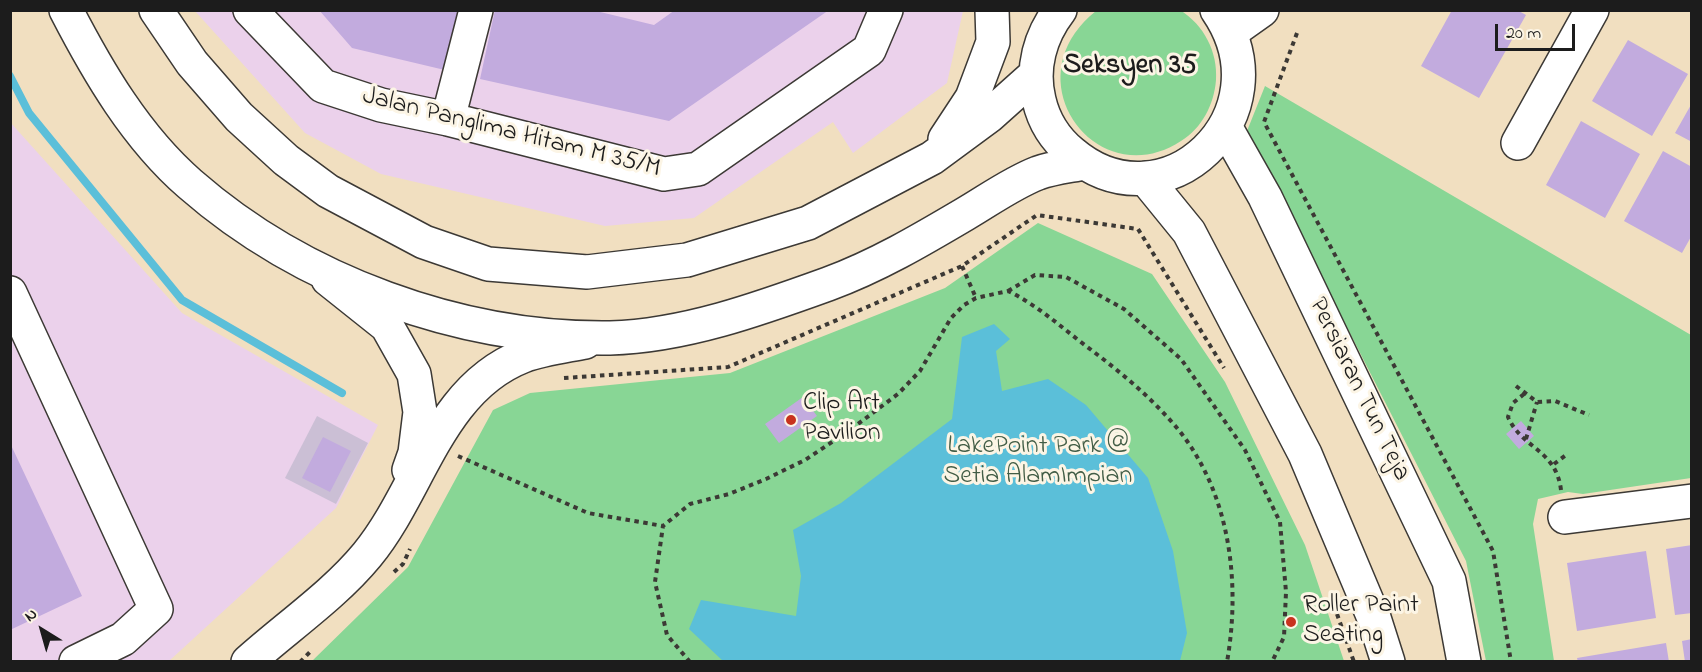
<!DOCTYPE html>
<style>
body{margin:0}
#map{position:relative;width:1702px;height:672px;overflow:hidden;background:#f1dfc0;font-family:"Indie Flower",sans-serif}
canvas{display:block}
.frame{position:absolute;inset:0;border:12px solid #1c1c1c;pointer-events:none}
.north{position:absolute;left:12px;top:600px;width:60px;height:60px;-webkit-text-stroke:4px #fcf5e5;paint-order:stroke;rotate:323deg;font-size:16px;font-weight:700;line-height:24px;text-align:center;color:#1c1c1c}
.north::after{content:'';display:block;margin:auto;width:21px;height:27px;background:#1c1c1c;clip-path:polygon(50% 0,100% 100%,50% 72%,0 100%)}
.scale{position:absolute;left:1495px;top:24px;width:80px;height:27px;box-sizing:border-box;border:3px solid #1c1c1c;border-top:0;padding-left:8px;font-size:18px;line-height:21px;white-space:nowrap;color:#1c1c1c;-webkit-text-stroke:4px #fcf5e5;paint-order:stroke}
</style>
<div id="map">
<canvas width="1702" height="672"></canvas>
<div class="frame"></div>
<div class="north">N</div>
<div class="scale">20 m</div>
</div>
<script>
const context = document.querySelector('canvas').getContext('2d');
context.lineJoin = 'round';
function fill(path, color) {
  context.fillStyle = color;
  context.fill(path, 'evenodd');
}
function strokePath(path, color, width, dash) {
  context.strokeStyle = color;
  context.lineWidth = width;
  context.lineCap = dash ? 'butt' : 'round';
  context.setLineDash(dash || []);
  context.stroke(path);
}
function drawText(font, color, halo, rows, align = 'center') {
  context.font = font + ' "Indie Flower",sans-serif';
  context.lineWidth = 6;
  context.setLineDash([]);
  context.textBaseline = 'middle';
  context.strokeStyle = halo;
  context.fillStyle = color;
  for (const [text, x, y, turn = 0] of rows) {
    context.save();
    context.translate(x, y);
    context.rotate((+turn || 0) * Math.PI / 180);
    context.textAlign = isNaN(turn) ? turn : align;
    if (halo) context.strokeText(text, 0, 0);
    context.fillText(text, 0, 0);
    context.restore();
  }
}
fill(new Path2D(`
 M195 11H963L947 83 853 153 833 122 694 218 605 226 381 174 305 133Z
 M10 122 182 313 378 425 336 508 169 661H11Z`), '#ebd1eb');
fill(new Path2D(`
 M317 416 368 443 336 504 285 478Z`), '#cbbfd5');
fill(new Path2D(`
 M1180 10C1204 25 1218 52 1216 80 1214 105 1202 128 1181 141 1097 196 1010 79 1096 11Z
 M1265 86 1691 335V478L1583 494 1568 492 1538 499 1533 524 1554 661H1486L1466 561 1247 131Z
 M1038 223 1152 274 1225 382 1305 545 1344 661 311 662 408 567 493 410 530 393 730 373 945 288Z`), '#88d695');
fill(new Path2D(`
 M994 324 1010 339 996 351 1002 391 1048 379 1086 405 1148 478 1173 551 1187 633 1180 661H723L689 629 701 600 796 616 801 576 793 530 841 503 952 419 962 337Z`), '#5bbfd9');
strokePath(new Path2D(`
 M10 76 29 113 182 300 342 393`), '#5bbfd9', 8);
fill(new Path2D(`
 M319 10H465L449 71 352 48Z
 M495 10H592L654 25 675 10H829L669 121 480 79Z
 M1452 10H1517L1526 15 1479 98 1421 66Z
 M1628 40 1688 74 1652 136 1592 101Z
 M1692 103V142L1675 133Z
 M1581 121 1640 154 1605 218 1546 185Z
 M1663 151 1692 167V235L1682 253 1624 221Z
 M803 397 817 416 779 443 765 424Z
 M1521 421 1534 436 1519 449 1506 434Z
 M323 437 351 451 330 492 302 478Z
 M10 443 82 596 10 630Z
 M1692 545V613L1675 615 1666 549Z
 M1646 551 1656 618 1577 631 1567 563Z
 M1692 639V662H1685L1682 641Z
 M1666 643 1669 662H1578L1577 658Z`), '#c2abde');
const minor = new Path2D(`
 M250 10 323 86 381 105 448 119 664 174 698 169 869 50 886 10
 M1231 32 1262 10
 M448 119 476 10
 M1518 143 1592 10
 M328 279 387 326 414 374 420 412 415 453 409 470
 M10 293 156 609 123 639 76 662
 M1565 517 1692 501
 M248 662C287 627 334 595 367 555 420 491 438 389 523 356 542 349 565 346 585 342`);
const major = new Path2D(`
 M66 10C98 72 136 137 190 184 302 282 461 340 610 338 684 336 759 309 828 284 877 266 921 240 965 214 989 200 1012 183 1038 173 1052 168 1069 166 1084 163
 M156 10 192 63 239 117 286 160 328 191 424 242 488 264 587 272 687 260 808 223 932 158 989 116 1036 74
 M1060 10C1040 36 1031 68 1039 100 1044 122 1055 139 1072 153 1164 231 1289 115 1217 10
 M1226 128 1265 197 1449 581 1464 662
 M945 139 972 98 993 42 992 10
 M1145 178 1189 232 1305 454 1374 618 1388 662`);
strokePath(minor, '#3c3935', 36);
strokePath(major, '#3c3935', 36);
strokePath(new Path2D(`
 M1297 33 1264 122 1493 551 1511 662
 M962 266 976 298
 M1008 291 1035 275 1066 277 1124 309 1181 359 1245 450 1280 522 1286 592 1284 637 1272 662
 M564 378 728 367 962 266 1037 215 1138 229 1224 368
 M1516 386 1537 402 1555 401 1589 415
 M1524 394 1513 403 1508 417C1522 449 1556 449 1561 490
 M1526 439 1537 402
 M458 456 588 513 663 526
 M1554 464 1566 455
 M394 572 403 564 410 549
 M1337 614 1354 662
 M300 662 310 652
 M690 662 667 635 655 582 663 526 690 504 729 494 766 479 805 460 850 430 898 394 920 371 951 318 964 305 976 298 1008 291C1037 305 1060 326 1086 346 1118 370 1151 397 1177 428 1230 492 1241 582 1227 662`), '#3c3935', 4, [4.5, 4.5]);
strokePath(minor, '#fff', 33);
strokePath(major, '#fff', 33);
for (const [x, y, r, color] of [
 [791,420,6,"#c8321e"],
 [1291,622,6,"#c8321e"]
]) {
  const dot = new Path2D();
  dot.arc(x, y, r, 0, 2 * Math.PI);
  context.fillStyle = color;
  context.fill(dot);
  strokePath(dot, '#fcf5e5', 2);
}
drawText('26px', '#1c1c1c', '#fcf5e5', [
 ["Jalan Panglima Hitam M 35/M",511,134,14],
 ["Persiaran Tun Teja",1358,390,64]
]);
drawText('26px', '#1c1c1c', '#fcf5e5', [
 ["Clip Art",803,405],
 ["Pavilion",803,435],
 ["Roller Paint",1303,607],
 ["Seating",1303,637]
], 'left');
drawText('26px', '#425d46', '#fcf5e5', [
 ["LakePoint Park @",1038,448],
 ["Setia AlamImpian",1038,478]
]);
drawText('bold 28px', '#1c1c1c', '#fcf5e5', [
 ["Seksyen 35",1130,67]
]);
</script>
